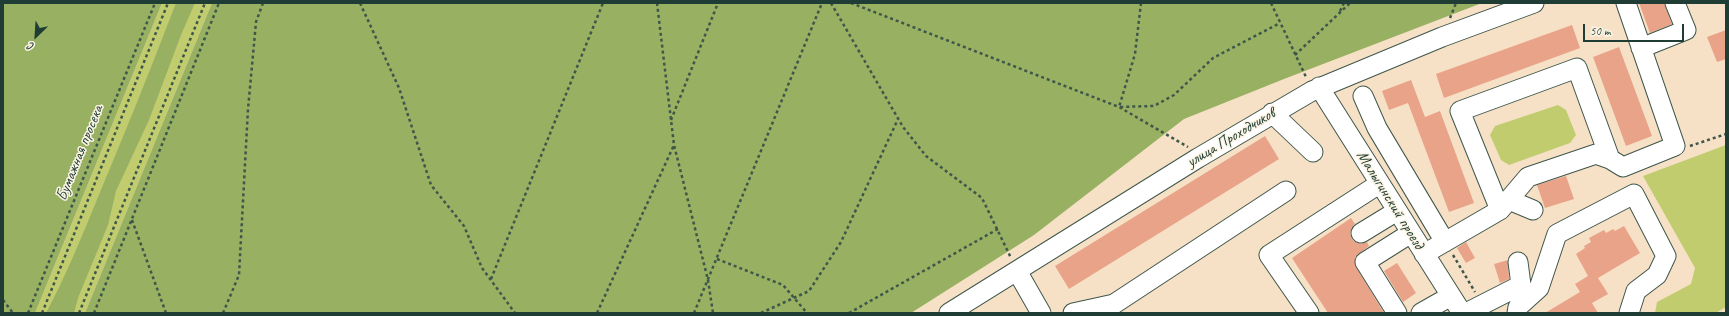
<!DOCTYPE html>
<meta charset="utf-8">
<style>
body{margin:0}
#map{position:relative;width:1729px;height:316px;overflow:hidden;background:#f6e1c6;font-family:Caveat,sans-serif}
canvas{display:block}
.frame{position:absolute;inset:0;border:4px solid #1f3d34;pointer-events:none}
.north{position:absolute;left:16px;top:16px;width:40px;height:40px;-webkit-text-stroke:3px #fcf5e5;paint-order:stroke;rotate:205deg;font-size:11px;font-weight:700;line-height:16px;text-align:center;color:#1f3d34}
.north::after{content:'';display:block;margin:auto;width:14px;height:18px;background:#1f3d34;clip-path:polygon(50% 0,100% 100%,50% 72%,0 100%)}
.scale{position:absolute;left:1583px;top:24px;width:101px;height:18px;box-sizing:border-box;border:2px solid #1f3d34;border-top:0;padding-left:5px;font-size:12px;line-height:14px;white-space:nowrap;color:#1f3d34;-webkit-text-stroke:3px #fcf5e5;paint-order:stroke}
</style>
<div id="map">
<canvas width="1729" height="316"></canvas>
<div class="frame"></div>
<div class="north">С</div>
<div class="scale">50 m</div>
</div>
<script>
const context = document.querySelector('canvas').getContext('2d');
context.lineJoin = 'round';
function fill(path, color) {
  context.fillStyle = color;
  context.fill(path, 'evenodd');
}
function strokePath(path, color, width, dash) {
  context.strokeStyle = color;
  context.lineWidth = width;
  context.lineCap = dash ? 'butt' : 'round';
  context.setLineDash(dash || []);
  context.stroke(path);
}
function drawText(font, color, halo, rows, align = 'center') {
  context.font = font + ' Caveat,sans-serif';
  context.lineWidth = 3;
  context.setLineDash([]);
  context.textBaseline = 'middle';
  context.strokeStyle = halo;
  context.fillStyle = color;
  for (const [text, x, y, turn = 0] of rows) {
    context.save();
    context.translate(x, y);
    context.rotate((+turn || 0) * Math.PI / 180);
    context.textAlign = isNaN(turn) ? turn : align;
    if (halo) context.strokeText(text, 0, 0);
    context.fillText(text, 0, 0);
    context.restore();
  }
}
fill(new Path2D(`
 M162 3H212L85 313H35Z
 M1558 105 1566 110 1576 135 1570 143 1509 165 1501 160 1490 135 1495 126Z
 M1726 145V307L1716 313H1655L1657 302 1691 284 1695 268 1643 176Z`), '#c0cc6e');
fill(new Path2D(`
 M3 3H162L35 313H3Z
 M176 3H195L181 35 149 120 116 191 108 225 78 298 74 313H46C66 276 82 236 98 197 125 133 151 68 176 3Z
 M212 3H1482L1284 79 1184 119 1034 235 911 313H85Z`), '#98b061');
fill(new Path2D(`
 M1639 3H1664L1672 24 1650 33Z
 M1572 25 1580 48 1444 98 1436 74Z
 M1726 30V59L1717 62 1707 37Z
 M1619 47 1652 136 1626 146 1593 57Z
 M1411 80 1425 117 1440 111 1474 203 1449 212 1408 103 1389 110 1382 91Z
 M1265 136 1279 159 1069 289 1055 266Z
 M1566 176 1574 199 1545 208 1537 185Z
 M1351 218 1355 224 1352 227 1350 233 1352 239 1355 242 1361 244 1367 242 1369 246 1355 257 1356 267 1384 313H1328L1292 258Z
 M1624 226 1640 253 1598 278 1608 294 1592 303 1598 313H1545L1580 292 1575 284 1588 276 1576 254 1585 248 1584 246 1591 242 1589 238 1604 230 1606 233 1613 229 1615 231Z
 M1466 242 1475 258 1466 263 1457 248Z
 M1508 260 1509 279 1500 283 1494 264Z
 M1397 263 1416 293 1403 302 1384 271Z`), '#e9a388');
const minor = new Path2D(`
 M1641 48 1686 30 1675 3
 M1319 87 1462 313
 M1363 96 1377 128 1445 242
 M1272 113 1313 152
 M1509 200 1533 210
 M1500 210 1460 111 1577 68 1610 159
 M1361 233 1397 211
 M1424 254 1500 210 1528 177 1596 154 1610 159 1623 167 1675 146 1626 3
 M1017 271 1041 313
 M949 313 1198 158 1312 91 1442 37 1534 3
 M1073 313 1114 304 1286 191
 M1309 313 1269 255 1379 184
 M1397 313 1365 262 1411 233
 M1421 313 1451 296
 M1466 313 1521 285 1518 262
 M1517 313 1518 307 1539 288 1557 234 1634 194 1666 256 1657 275 1636 291 1629 313`);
strokePath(minor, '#3f564a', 21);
strokePath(new Path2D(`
 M360 3 399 88 431 185 464 226 482 268 515 313
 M657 3 674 145 708 280 713 313
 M831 3 903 127 926 156 982 198 1011 258
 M851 3 1119 107 1188 147
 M1141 3 1135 54 1119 107 1154 106 1174 95 1213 58 1280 23
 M1271 3 1306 77
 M1340 11 1344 3
 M1450 18 1456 3
 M1295 55 1350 3
 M671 120 718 3
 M1690 146 1726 134
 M132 220 166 313
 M1453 255 1475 292
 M717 259 783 285 807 313
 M491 279 603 3
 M3 300 13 313
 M28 313 155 3
 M42 313 168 3
 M79 313 205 3
 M94 313 219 3
 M223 313 239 275 248 109 256 22 263 3
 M597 313 674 145
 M694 313 822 3
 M761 313 809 291 841 242 898 119
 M849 313 998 229`), '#3f564a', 2.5, [3, 3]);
strokePath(minor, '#fff', 19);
drawText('16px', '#1f3d34', '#fcf5e5', [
 ["улица Проходчиков",1231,138,-31],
 ["Бумажная просека",80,153,-68],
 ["Малыгинский проезд",1390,200,58]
]);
</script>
